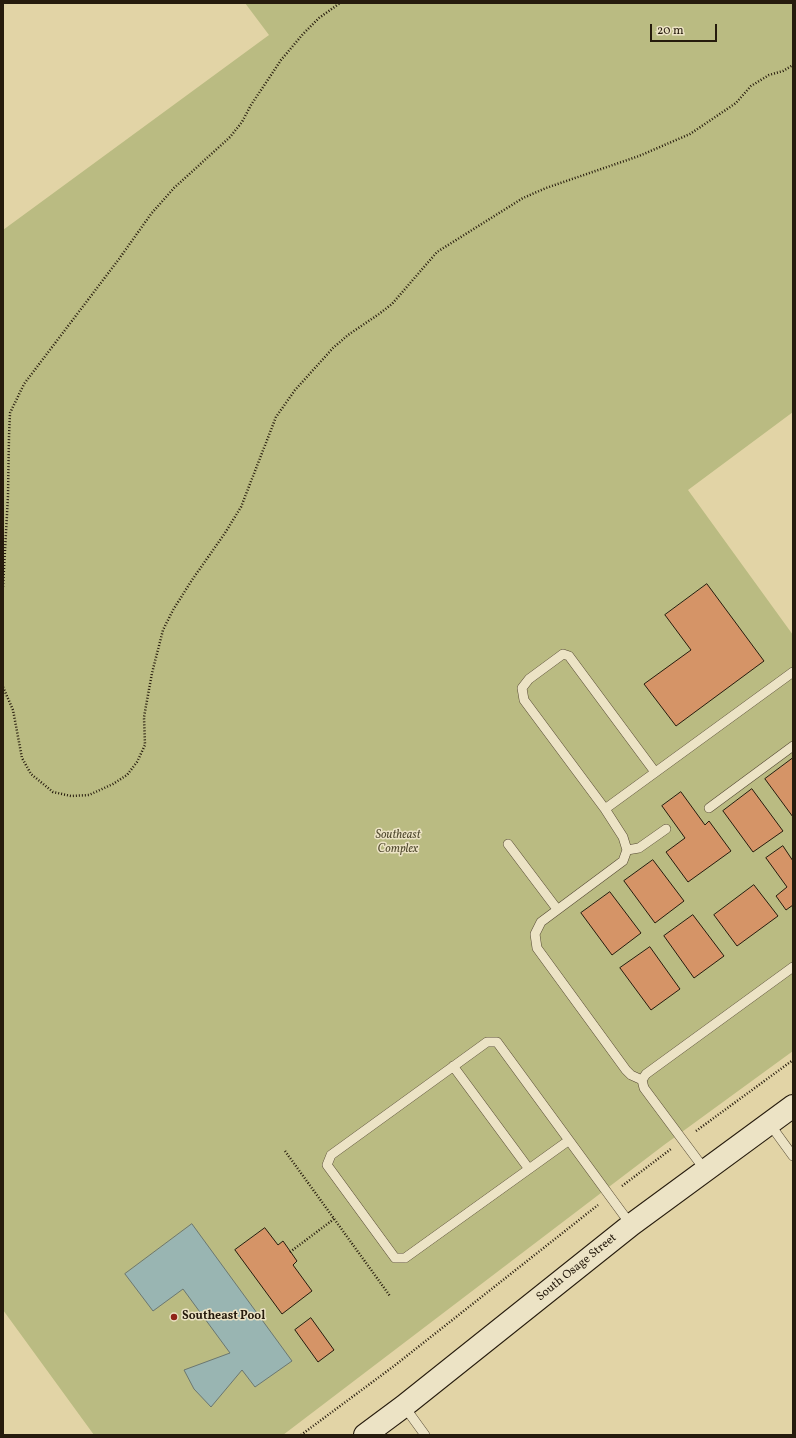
<!DOCTYPE html>
<style>
body{margin:0}
#map{position:relative;width:796px;height:1438px;overflow:hidden;background:#e2d4a6;font-family:Vollkorn,serif}
canvas{display:block}
.frame{position:absolute;inset:0;border:4px solid #261b0d;pointer-events:none}
.scale{position:absolute;left:650px;top:24px;width:67px;height:18px;box-sizing:border-box;border:2px solid #261b0d;border-top:0;padding-left:5px;font-size:12px;line-height:14px;white-space:nowrap;color:#261b0d;-webkit-text-stroke:3px #ece3c5;paint-order:stroke}
</style>
<div id="map">
<canvas width="796" height="1438"></canvas>
<div class="frame"></div>
<div class="scale">20 m</div>
</div>
<script>
const context = document.querySelector('canvas').getContext('2d');
context.lineJoin = 'round';
function fill(path, color) {
  context.fillStyle = color;
  context.fill(path, 'evenodd');
}
function strokePath(path, color, width, dash) {
  context.strokeStyle = color;
  context.lineWidth = width;
  context.lineCap = dash ? 'butt' : 'round';
  context.setLineDash(dash || []);
  context.stroke(path);
}
function drawText(font, color, halo, rows, align = 'center') {
  context.font = font + ' Vollkorn,serif';
  context.lineWidth = 3;
  context.setLineDash([]);
  context.textBaseline = 'middle';
  context.strokeStyle = halo;
  context.fillStyle = color;
  for (const [text, x, y, turn = 0] of rows) {
    context.save();
    context.translate(x, y);
    context.rotate((+turn || 0) * Math.PI / 180);
    context.textAlign = isNaN(turn) ? turn : align;
    if (halo) context.strokeText(text, 0, 0);
    context.fillText(text, 0, 0);
    context.restore();
  }
}
fill(new Path2D(`
 M245 3H793V412L688 490 793 635V1051L664 1145 283 1435H94L3 1310V230L269 35Z`), '#babb82');
const water = new Path2D(`
 M192 1224 292 1361 255 1387 242 1370 211 1407 194 1389 184 1370 230 1353 183 1289 153 1311 125 1274Z`);
fill(water, '#99b5b2');
strokePath(water, '#6b7770', 1);
const building = new Path2D(`
 M707 584 764 661 676 726 644 684 691 650 665 615Z
 M793 758V817L765 779Z
 M752 789 783 831 753 852 723 811Z
 M681 792 705 825 709 821 731 851 688 882 666 852 685 838 662 806Z
 M783 846 793 861V905L786 910 776 896 787 887 766 858Z
 M653 860 684 901 655 923 624 881Z
 M754 885 778 916 737 946 714 915Z
 M610 892 641 933 612 955 581 913Z
 M693 915 724 956 694 978 664 936Z
 M650 947 680 989 651 1010 620 968Z
 M265 1228 278 1245 283 1241 297 1261 293 1265 312 1291 282 1314 235 1250Z
 M311 1318 334 1350 318 1362 295 1330Z`);
fill(building, '#d59467');
strokePath(building, '#261b0d', 1);
const service = new Path2D(`
 M709 808 793 746
 M605 809 793 672
 M508 844 557 909
 M627 850 639 848 666 829
 M453 1066 529 1169
 M642 1080 631 1075 626 1070 537 948 535 934 541 922 623 861 627 850 623 837 605 809 524 700 522 688 529 679 563 654 569 656 655 772
 M769 1123 793 1156
 M568 1141 405 1258H395L327 1165 331 1155 487 1042H497L631 1225
 M705 1170 644 1088 642 1080 646 1074 793 967
 M404 1406 425 1435`);
const secondary = new Path2D(`
 M365 1435 404 1406 631 1225 793 1106`);
strokePath(service, '#554933', 10);
strokePath(secondary, '#261b0d', 24);
strokePath(new Path2D(`
 M3 587 8 496 9 436 10 413 24 384 119 259 151 214 174 188 230 137 242 122 251 105 281 60 303 34 319 18 340 3
 M3 687 13 710 22 758 31 774 53 792 71 796 89 795 113 784 127 775 137 762 145 745 144 717 152 673 163 630 173 610 192 580 225 533 241 507 276 417 295 390 333 348 348 335 379 314 392 304 437 252 523 198 546 188 639 156 690 134 736 103 751 86 769 75 783 71 793 65
 M696 1131 793 1060
 M285 1151 390 1296
 M622 1186 671 1149
 M290 1252 334 1219
 M301 1435 394 1366 598 1205`), '#261b0d', 2.5, [1, 2]);
strokePath(service, '#ece3c5', 9);
strokePath(secondary, '#ece3c5', 22);
for (const [x, y, r, color] of [
 [174,1317,4,"#8f2418"]
]) {
  const dot = new Path2D();
  dot.arc(x, y, r, 0, 2 * Math.PI);
  context.fillStyle = color;
  context.fill(dot);
  strokePath(dot, '#ece3c5', 1.5);
}
drawText('italic 12px', '#524b30', '#ece3c5', [
 ["Southeast",398,836],
 ["Complex",398,850]
]);
drawText('12px', '#261b0d', '#ece3c5', [
 ["South Osage Street",577,1268,-39]
]);
drawText('bold 12px', '#261b0d', '#ece3c5', [
 ["Southeast Pool",182,1317]
], 'left');
</script>
